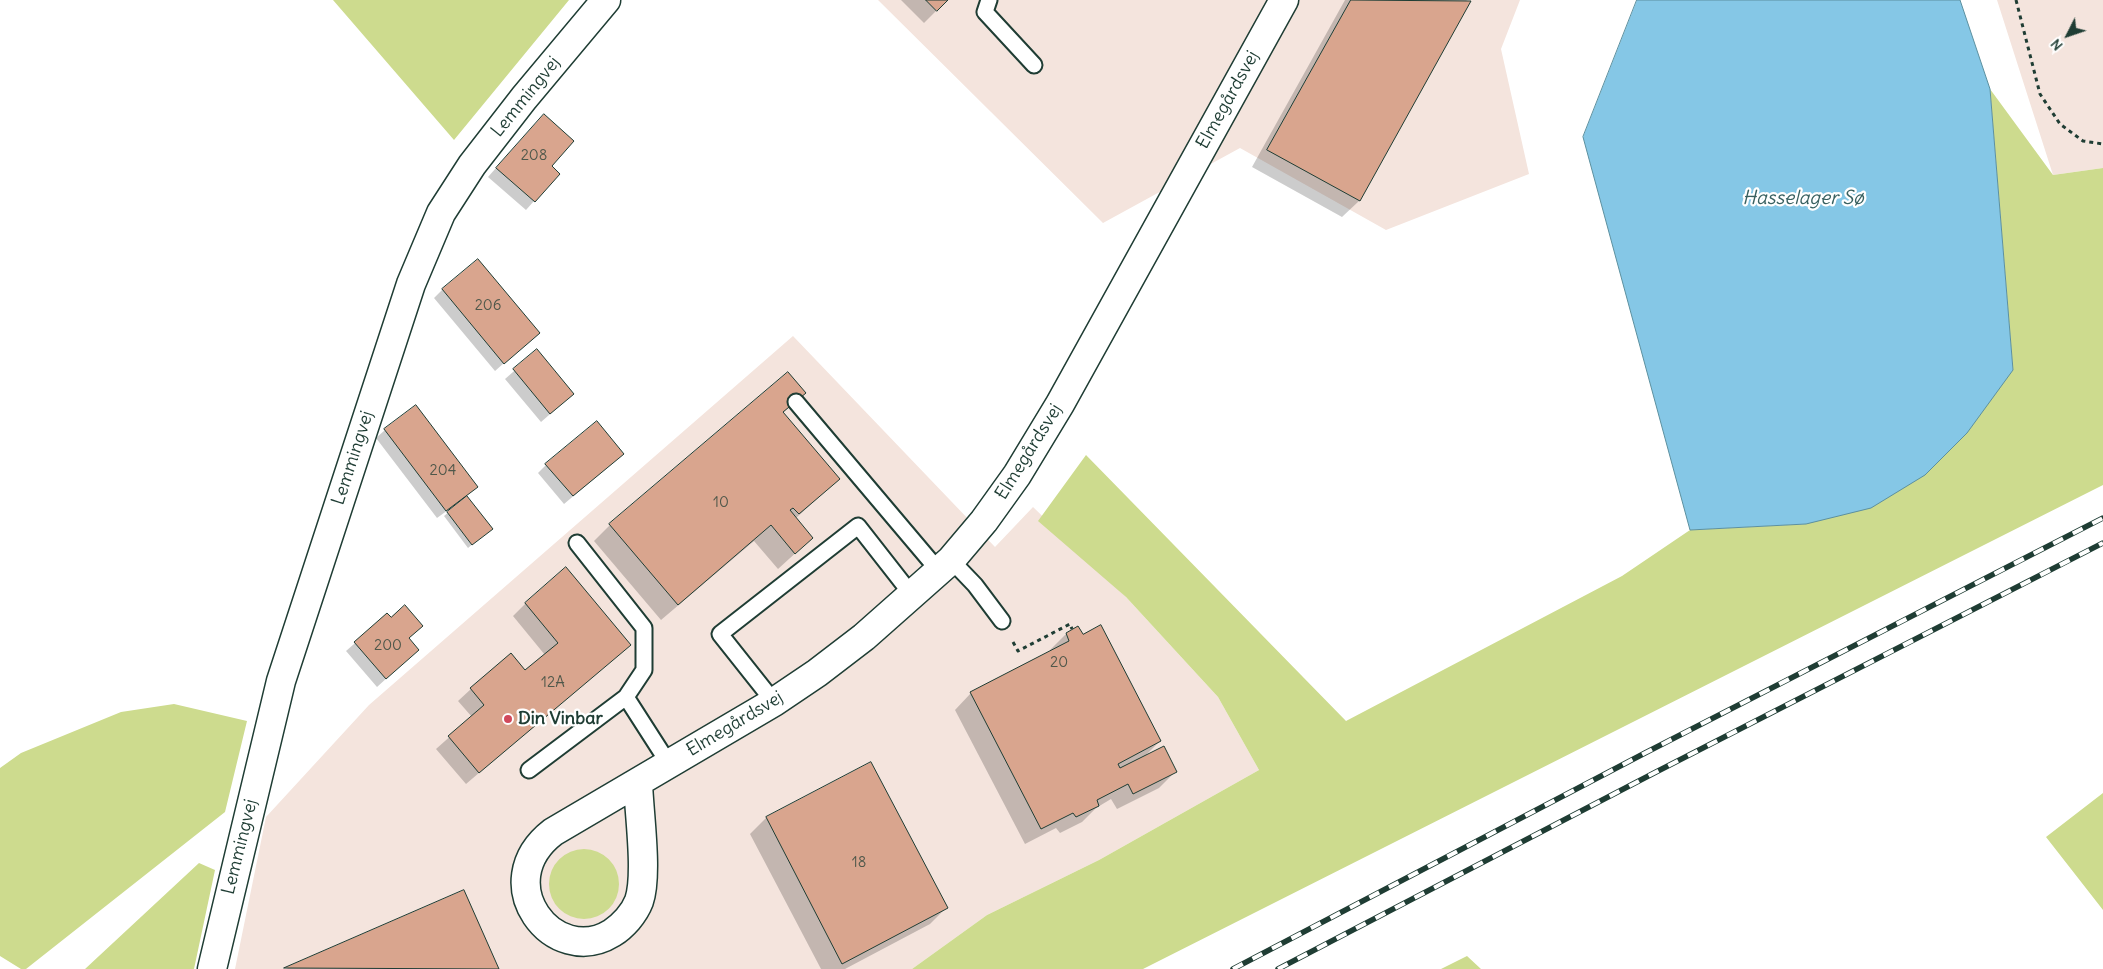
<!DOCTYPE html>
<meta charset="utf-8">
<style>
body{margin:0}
#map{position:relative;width:2103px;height:969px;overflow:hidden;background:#fff;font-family:Delius,sans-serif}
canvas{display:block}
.north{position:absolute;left:2043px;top:10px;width:50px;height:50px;-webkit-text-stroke:4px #fff;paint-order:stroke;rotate:229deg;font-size:14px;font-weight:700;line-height:20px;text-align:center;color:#1f3d34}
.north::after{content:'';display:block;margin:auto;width:18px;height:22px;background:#1f3d34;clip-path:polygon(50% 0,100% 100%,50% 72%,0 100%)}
</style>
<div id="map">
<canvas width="2103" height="969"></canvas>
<div class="north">N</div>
</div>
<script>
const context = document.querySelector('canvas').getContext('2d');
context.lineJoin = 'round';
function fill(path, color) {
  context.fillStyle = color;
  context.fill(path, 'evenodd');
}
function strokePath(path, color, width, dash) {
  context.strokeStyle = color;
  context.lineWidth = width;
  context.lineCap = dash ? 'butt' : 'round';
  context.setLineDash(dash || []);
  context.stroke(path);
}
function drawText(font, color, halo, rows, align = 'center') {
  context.font = font + ' Delius,sans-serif';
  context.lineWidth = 4.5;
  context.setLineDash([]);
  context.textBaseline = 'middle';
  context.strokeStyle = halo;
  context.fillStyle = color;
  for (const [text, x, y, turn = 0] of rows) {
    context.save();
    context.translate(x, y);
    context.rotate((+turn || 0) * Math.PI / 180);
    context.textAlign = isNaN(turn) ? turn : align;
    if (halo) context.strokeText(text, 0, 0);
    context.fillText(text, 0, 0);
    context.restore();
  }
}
fill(new Path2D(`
 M878 0H1520L1501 49 1529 174 1386 230 1240 148 1103 223Z
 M1997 0H2103V168L2053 175Z
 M793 336 995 547 1033 507 1126 597 1218 697 1259 770 1099 860 987 915 912 969H235L266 817 369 705Z`), '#f4e4dd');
fill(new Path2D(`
 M333 0H569L454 140Z
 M1990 89 2053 175 2103 168V485L1143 969H912L987 915 1099 860 1259 770 1218 697 1126 597 1038 521 1086 455 1346 721 1622 576 1690 530 1806 524 2013 370Z
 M174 704 247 721 225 812 26 969H21L0 956V768L21 753 121 712Z
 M2103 793V910L2046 837Z
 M549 884a35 35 0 1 1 70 0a35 35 0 1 1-70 0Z
 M199 863 215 870 194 969H85Z
 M1467 956 1481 969H1441Z`), '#cddb8e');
const water = new Path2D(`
 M1637 0H1960L1990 89 2013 370 1967 433 1925 475 1871 508 1806 524 1690 530 1583 137Z`);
fill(water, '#85c7e6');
strokePath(water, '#5c909f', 1);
fill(new Path2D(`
 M901 0H947L924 23Z
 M1345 0H1466L1469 2 1359 201 1342 217 1252 167Z
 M535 124 550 166 558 174 526 210 488 177Z
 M443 289 538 333 495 371 434 298Z
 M537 351 564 402 541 422 505 379Z
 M804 393 783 413 839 479 796 518 812 538 778 569 754 541 661 620 594 541 610 525Z
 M385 430 476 487 466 496 491 529 468 548 444 516 450 511 448 510 437 518 376 438Z
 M614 462 564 504 538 473 546 465Z
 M526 603 629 645 466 784 436 749 472 717 458 701 471 689 511 655 525 672 545 655 513 616Z
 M387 615 391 619 422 626 408 639 409 658 377 687 346 651Z
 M1066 634 1160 741 1144 757 1175 772 1159 788 1117 809 1111 799 1096 808 1082 822 1060 833 1056 828 1025 844 955 710 971 693 1051 652 1050 650Z
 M871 763 946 908 930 924 845 969H821L750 834 766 818Z
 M464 892 497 969H286Z`), '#0003');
const building = new Path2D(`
 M926 0H948L937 11Z
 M1351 0 1471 1 1360 201 1267 150Z
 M544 114 574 141 552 166 560 174 535 202 496 168Z
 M478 259 540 333 504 364 442 289Z
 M537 349 574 394 550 414 513 369Z
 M788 372 806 393 783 412 840 479 799 514 793 508 790 510 813 538 795 554 771 525 678 605 609 524Z
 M416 405 478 487 446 511 384 429Z
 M597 421 624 454 573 496 545 464Z
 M467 496 493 529 472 545 447 512Z
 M566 567 631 645 479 773 448 736 484 705 470 688 511 653 525 670 558 643 525 603Z
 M405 605 423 626 409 638 419 650 386 679 354 642 387 613 391 617Z
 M1101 625 1161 741 1118 764 1120 768 1164 746 1177 772 1133 794 1128 784 1097 800 1099 806 1076 817 1073 813 1041 829 970 692 1069 641 1066 633 1078 626 1083 634Z
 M871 762 948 908 842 964 766 817Z
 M464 890 499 969 284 968Z`);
fill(building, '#d9a58e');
strokePath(building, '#1f3d34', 1);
const lane = new Path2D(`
 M989 0 985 12 1034 65
 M796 402 938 570
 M951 560 975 585 1002 621
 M626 697 669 764
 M774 702 720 634 858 526 912 595
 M529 770 626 697 644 670V628L577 543`);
const street = new Path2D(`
 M638 783C639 813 648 875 639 901 634 914 623 926 612 933 554 969 487 883 553 832L774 702 817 673 864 637 951 560 984 521 1017 475 1060 404 1284 0`);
const secondary = new Path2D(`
 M212 969 281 681 411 284 441 213 472 165 524 98 606 0`);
strokePath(lane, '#1f3d34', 19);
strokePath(street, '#1f3d34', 31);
strokePath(secondary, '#1f3d34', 31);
strokePath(new Path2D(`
 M2016 0 2040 94 2060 124 2083 141 2103 144
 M1013 642 1018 651 1070 624 1072 629`), '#1f3d34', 3, [4, 4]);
strokePath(lane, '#fff', 15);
strokePath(street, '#fff', 28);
strokePath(secondary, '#fff', 28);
const rail = new Path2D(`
 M1233 969 1645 753 2103 518
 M1278 969 1656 772 2103 543`);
strokePath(rail, '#1f3d34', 5.5);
strokePath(rail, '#fff', 4, [11]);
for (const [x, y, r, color] of [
 [508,719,5,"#d1495b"]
]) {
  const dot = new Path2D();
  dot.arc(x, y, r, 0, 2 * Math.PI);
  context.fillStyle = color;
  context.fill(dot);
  strokePath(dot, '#fff', 2);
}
drawText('15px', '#4e574a', null, [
 ["208",534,156],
 ["206",488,306],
 ["204",443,471],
 ["10",721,503],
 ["200",388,646],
 ["20",1059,663],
 ["12A",553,683],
 ["18",859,863]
]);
drawText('18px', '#1f3d34', '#fff', [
 ["Lemmingvej",526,97,-51],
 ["Elmegårdsvej",1228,100,-61],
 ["Elmegårdsvej",1029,452,-58],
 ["Lemmingvej",353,458,-72],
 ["Elmegårdsvej",735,724,-31],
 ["Lemmingvej",240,847,-76]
]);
drawText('bold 18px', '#1f3d34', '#fff', [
 ["Din Vinbar",518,719]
], 'left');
drawText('italic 19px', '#386060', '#fff', [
 ["Hasselager Sø",1803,199]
]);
</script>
